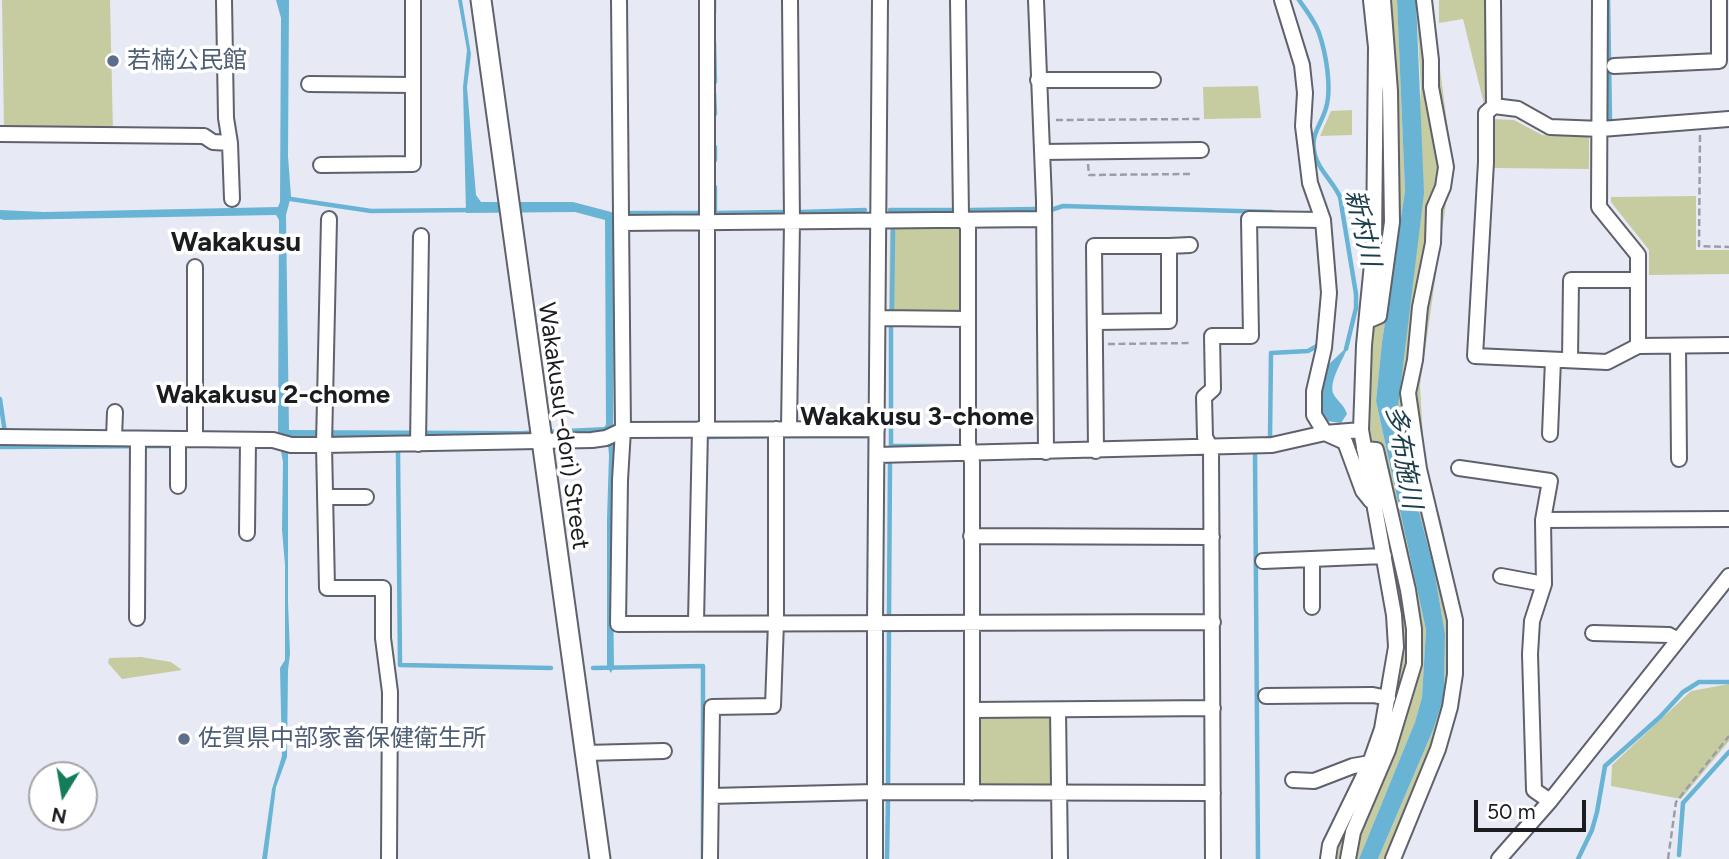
<!DOCTYPE html>
<meta charset="utf-8">
<style>
body{margin:0}
#map{position:relative;width:1729px;height:859px;overflow:hidden;background:#e7eaf5;font-family:Figtree,sans-serif}
canvas{display:block}
.north{position:absolute;left:28px;top:761px;width:70px;height:70px;box-sizing:border-box;background:#fff;border:2px solid #a4a4a6;border-radius:50%;rotate:191deg;font-size:19px;font-weight:700;line-height:28px;text-align:center;color:#1b1c20}
.north::after{content:'';display:block;margin:auto;width:24px;height:32px;background:#147c56;clip-path:polygon(50% 0,100% 100%,50% 72%,0 100%)}
.scale{position:absolute;left:1474px;top:800px;width:112px;height:32px;box-sizing:border-box;border:4px solid #1b1c20;border-top:0;padding-left:9px;font-size:21px;line-height:24px;white-space:nowrap;color:#1b1c20;-webkit-text-stroke:5px #fff;paint-order:stroke}
</style>
<div id="map">
<canvas width="1729" height="859"></canvas>
<div class="north">N</div>
<div class="scale">50 m</div>
</div>
<script>
const context = document.querySelector('canvas').getContext('2d');
context.lineJoin = 'round';
function fill(path, color) {
  context.fillStyle = color;
  context.fill(path, 'evenodd');
}
function strokePath(path, color, width, dash) {
  context.strokeStyle = color;
  context.lineWidth = width;
  context.lineCap = dash ? 'butt' : 'round';
  context.setLineDash(dash || []);
  context.stroke(path);
}
function drawText(font, color, halo, rows, align = 'center') {
  context.font = font + ' Figtree,"Noto Sans JP",sans-serif';
  context.lineWidth = 7;
  context.setLineDash([]);
  context.textBaseline = 'middle';
  context.strokeStyle = halo;
  context.fillStyle = color;
  for (const [text, x, y, turn = 0] of rows) {
    context.save();
    context.translate(x, y);
    context.rotate((+turn || 0) * Math.PI / 180);
    context.textAlign = isNaN(turn) ? turn : align;
    if (halo) context.strokeText(text, 0, 0);
    context.fillText(text, 0, 0);
    context.restore();
  }
}
fill(new Path2D(`
 M2 0H110L113 132 4 130Z
 M1378 0H1397L1405 191 1382 342 1376 401 1426 630 1422 697 1415 722 1359 859H1337L1341 837 1385 746 1404 637 1368 439 1372 336 1383 236V44Z
 M1416 0H1431L1452 161 1420 386 1425 471 1441 521 1461 619 1447 740 1402 859H1378L1433 730 1444 697 1445 634 1434 569 1407 466 1398 407 1421 89Z
 M1439 0H1489L1491 98 1484 104 1463 19 1439 23Z
 M1258 86 1261 118 1204 119 1203 87Z
 M1352 110V135L1320 136 1331 111Z
 M1493 119 1514 120 1542 135 1589 137V169L1493 168Z
 M1696 196V250H1729V274L1649 275V250L1611 202V197Z
 M957 225 963 231 965 308 958 314 889 313 890 227Z
 M141 657 171 662 182 670 122 679 108 663 109 658Z
 M1729 684V741L1681 799 1611 786 1612 765 1691 691Z
 M978 714H1054V789H978Z`), '#c6cba0');
fill(new Path2D(`
 M276 0H289L288 156 291 196 286 215 289 430 520 431 604 427 606 425 605 220 575 212 466 213 463 87 467 50 458 0H462L471 54 467 87 476 195 481 202H573L615 213 613 429 617 441 612 514 614 666 611 673 607 667V519L609 455 607 433 288 450V602L290 654 288 670 287 757 276 787 267 859H262L272 789 282 756 280 668 285 660V565L282 530 283 462 278 435 279 220 276 215 4 220 0 219V210L44 212 278 207 280 202 281 18Z
 M1397 0H1416L1424 193 1398 407 1407 466 1434 569 1445 634 1444 697 1433 730 1378 859H1359L1415 722 1422 697 1426 630 1376 401 1382 342 1405 191Z
 M1348 346C1344 359 1327 383 1334 395 1339 403 1343 403 1347 414L1341 423 1327 421 1320 413 1321 386 1326 367Z`), '#69b4d4');
strokePath(new Path2D(`
 M714 0V13
 M1299 0C1306 10 1315 21 1319 33 1326 53 1332 88 1326 108 1322 123 1311 134 1314 150 1316 168 1333 181 1340 197L1356 294V308L1346 349
 M1608 0 1610 120
 M714 42 715 82
 M714 93 715 114
 M715 147V160
 M715 187V213L782 212
 M284 198 371 211 470 210
 M890 210H954
 M971 210 1035 209
 M1051 210 1063 206 1272 212
 M801 212 865 210
 M631 213H699
 M892 310 893 231
 M891 325V446H953
 M0 399 5 433
 M783 436H866
 M707 437 770 436
 M1265 439 1270 438 1271 353 1308 351 1317 346
 M0 447 174 446
 M398 453 400 665 551 668
 M1255 454 1258 859
 M889 615 890 461
 M593 668 703 666V859
 M888 786 889 631
 M1679 855 1683 803 1729 752
 M887 859 888 800
 M1578 859 1592 830 1597 812 1605 766 1660 717 1683 692 1699 682H1729`), '#69b4d4', 4.5);
const street = new Path2D(`
 M224 0 226 118 230 143 232 199
 M619 0 623 430 620 480 618 624 1213 622
 M707 0V429
 M958 0 961 215 968 227V443L972 462V793
 M1036 0 1044 201 1046 452
 M1282 0 1302 65 1305 93 1303 126 1310 183 1323 220 1329 293 1324 348 1314 391V415L1325 433 1345 442 1363 491 1371 501
 M1493 0 1494 106 1486 113V162L1475 356 1607 362 1638 346 1729 345
 M1600 0 1599 207 1638 255V346
 M1614 66 1719 61V0
 M1038 80H1153
 M309 84 413 85
 M1494 106 1518 109 1550 127 1601 129 1729 119
 M0 134 204 136 213 142 230 143
 M1042 152 1201 150
 M321 165 413 164V0
 M329 219 324 445 327 588H383V638L390 692 389 859
 M621 223 1043 219
 M879 318 968 319
 M1367 321 1379 316 1392 222 1390 91 1383 0
 M1095 322 1169 321V246L1190 245
 M1678 346 1679 459
 M1570 360 1571 280H1638
 M789 429 792 222 790 0
 M1550 434 1553 360
 M0 437 273 440 291 445H324L592 440 606 438 623 430 877 429
 M114 438 115 412
 M195 439V267
 M418 444 421 236
 M1096 451 1094 246H1169
 M877 455 1272 445 1325 433 1361 430
 M1459 468 1550 481 1543 520 1544 584 1532 621 1530 654 1534 790 1550 801
 M178 486V439
 M325 497H366
 M1543 520 1729 519
 M247 533 248 440
 M971 536 1212 537
 M1312 559V607
 M1263 561 1384 556
 M1501 576 1544 584
 M137 618 138 439
 M696 622 700 429
 M1593 633 1669 635 1678 640
 M1266 696 1373 695 1388 698
 M972 710 1213 708
 M1058 710 1060 859
 M585 753 664 751
 M1293 780 1314 781 1353 766 1370 763
 M711 796 875 792 1213 793
 M710 859 712 707 773 706 776 622V429
 M875 859V622L880 0
 M1213 859 1211 448 1205 437 1204 397 1213 389 1212 336H1251L1249 219 1323 220
 M1328 859 1330 845 1370 763 1382 729 1396 647 1394 615 1361 430 1364 345 1374 244 1376 47 1371 0
 M1348 859 1353 832 1388 750 1414 664V629L1408 590 1376 450 1364 449
 M1393 859 1438 749 1450 707 1455 674V620L1419 469 1408 393 1415 360 1420 307 1433 243 1434 208 1443 187 1446 167 1431 87V60L1424 0
 M1499 859 1550 801 1729 576`);
const secondary = new Path2D(`
 M481 0 600 859`);
strokePath(street, '#5f616b', 18);
strokePath(secondary, '#5f616b', 23);
strokePath(new Path2D(`
 M1056 120 1200 119
 M1700 135 1699 246 1729 247
 M1088 164 1089 175 1190 174
 M1108 344 1192 343
 M1668 859 1676 802 1729 736`), '#9c9ea7', 2.5, [7, 3.5]);
strokePath(street, '#fff', 14);
strokePath(secondary, '#fff', 19);
for (const [x, y, r, color] of [
 [113,61,7,"#5c6f8a"],
 [184,739,7,"#5c6f8a"]
]) {
  const dot = new Path2D();
  dot.arc(x, y, r, 0, 2 * Math.PI);
  context.fillStyle = color;
  context.fill(dot);
  strokePath(dot, '#fff', 2.5);
}
drawText('24px', '#4e5e75', '#fff', [
 ["若楠公民館",127,61],
 ["佐賀県中部家畜保健衛生所",198,739]
], 'left');
drawText('24px', '#1b1c20', '#fff', [
 ["Wakakusu(-dori) Street",563,426,82]
]);
drawText('italic 26px', '#1b3e4c', '#fff', [
 ["新村川",1362,228,77],
 ["多布施川",1403,457,80]
]);
drawText('bold 26px', '#1b1c20', '#fff', [
 ["Wakakusu 2-chome",273,395],
 ["Wakakusu 3-chome",917,417]
]);
drawText('bold 28px', '#1b1c20', '#fff', [
 ["Wakakusu",236,243]
]);
</script>
